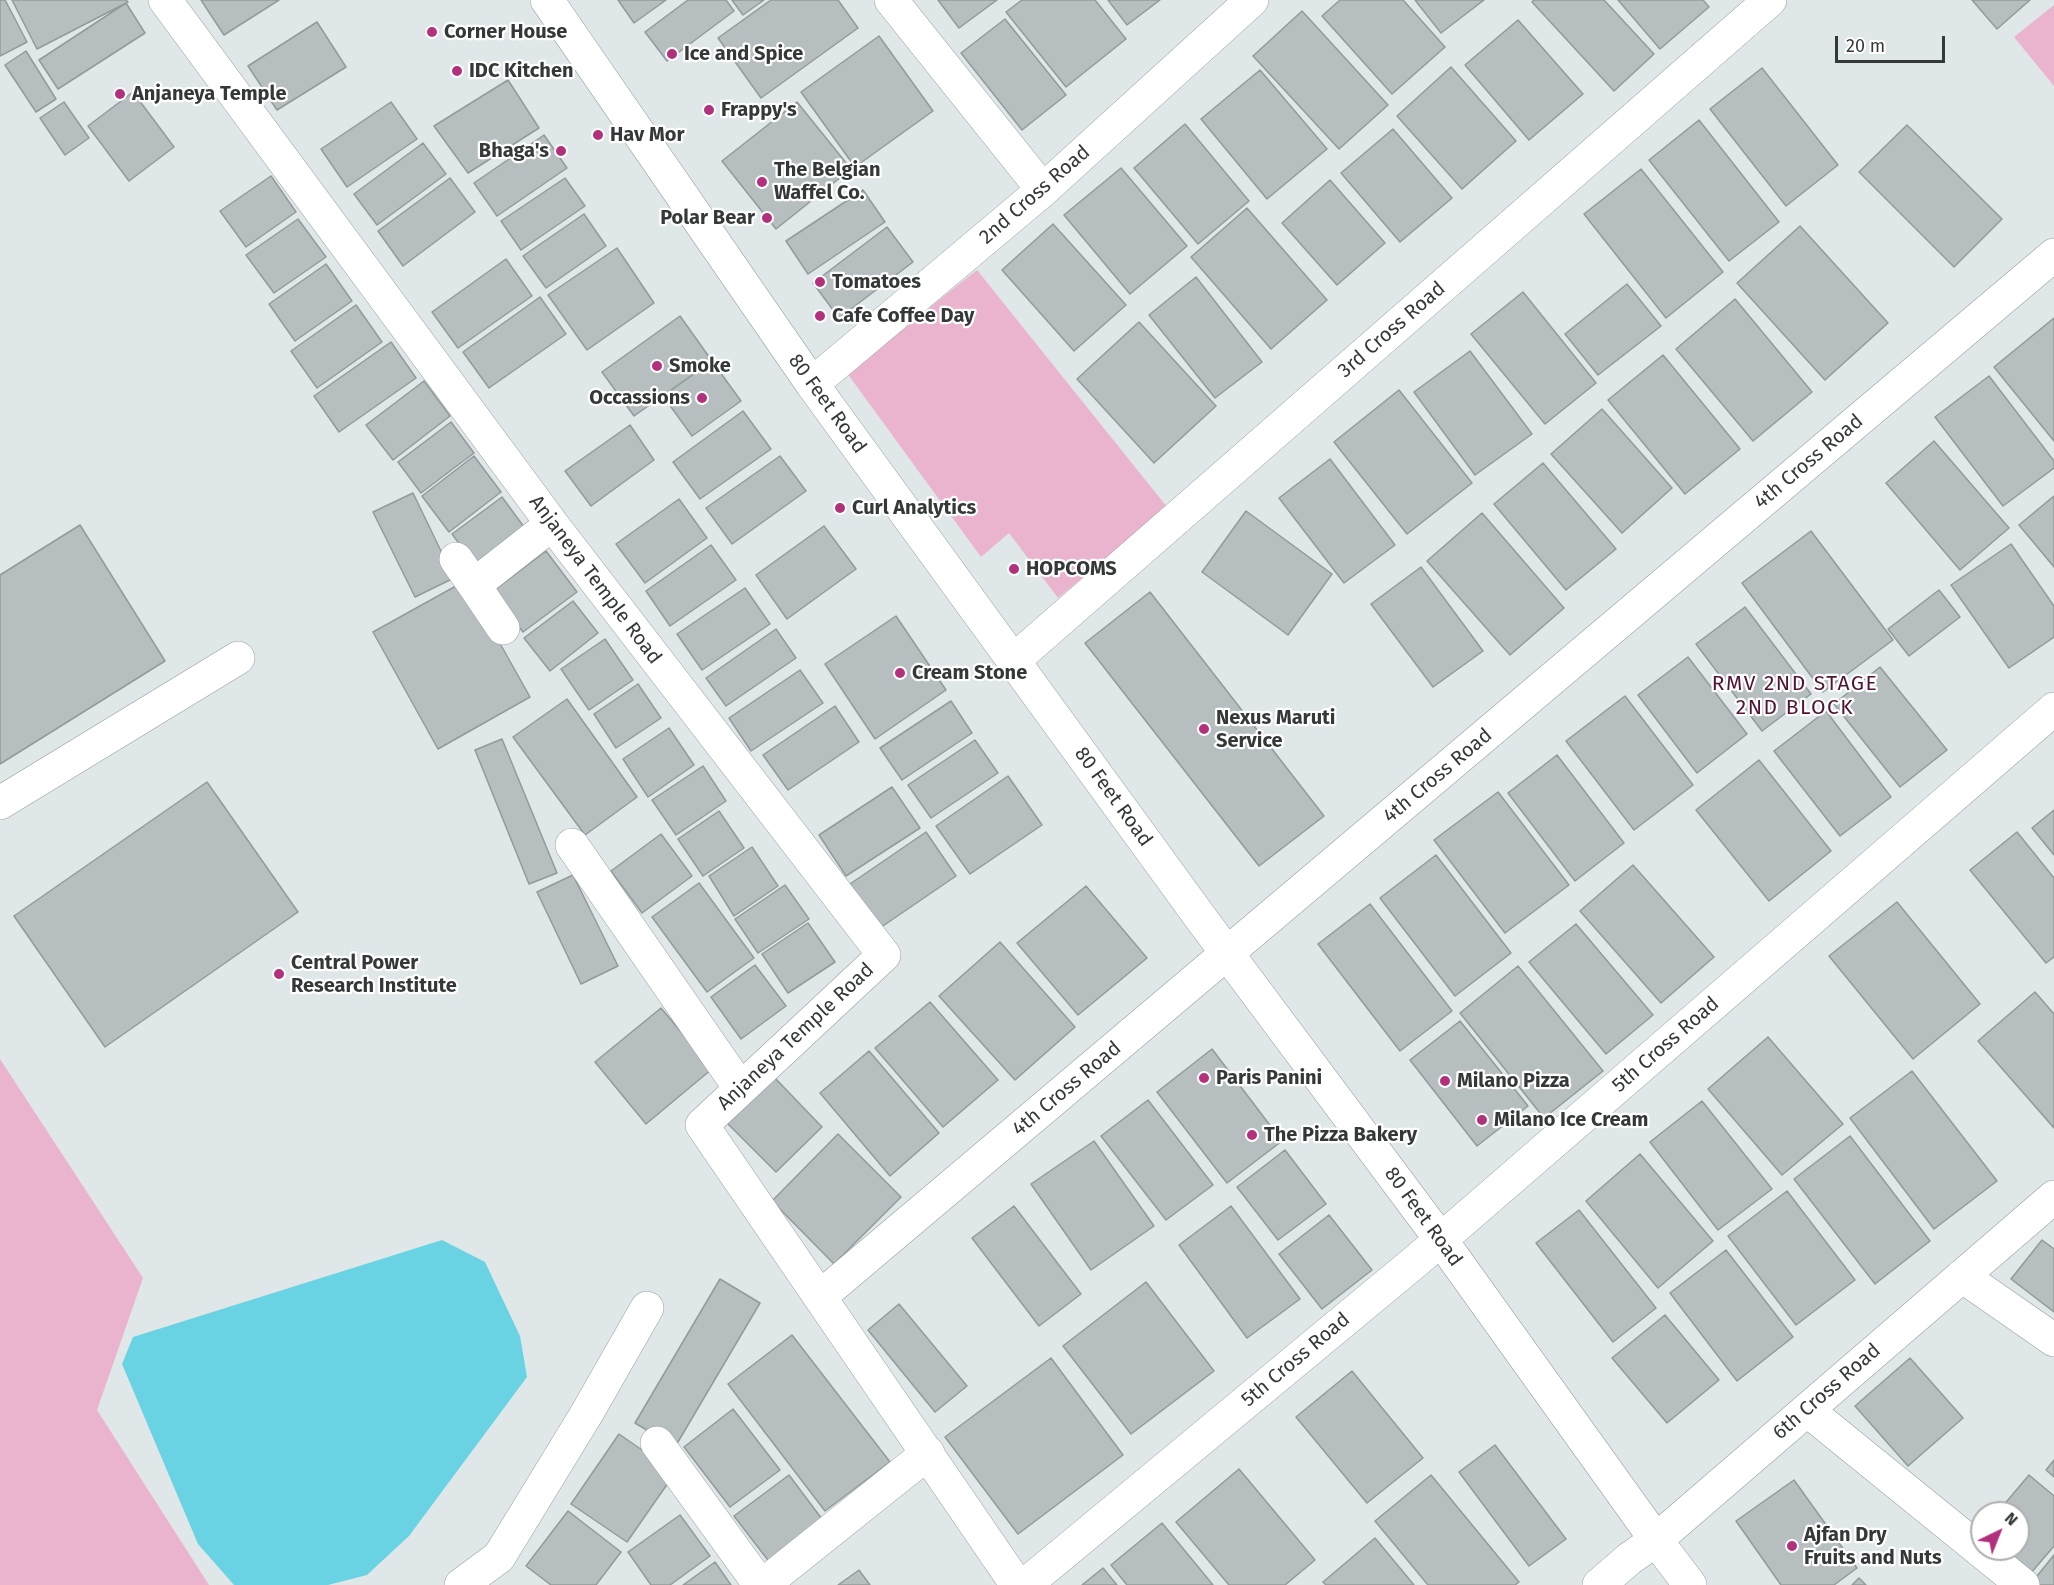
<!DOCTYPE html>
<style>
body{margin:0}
#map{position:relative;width:2054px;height:1585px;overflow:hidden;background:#dfe7e8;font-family:"Fira Sans",sans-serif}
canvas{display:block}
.north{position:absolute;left:1970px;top:1501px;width:60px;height:60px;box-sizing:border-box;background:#fff;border:2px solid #aeafaf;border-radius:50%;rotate:43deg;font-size:16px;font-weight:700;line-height:24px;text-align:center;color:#343838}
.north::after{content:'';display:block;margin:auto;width:21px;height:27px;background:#b2317c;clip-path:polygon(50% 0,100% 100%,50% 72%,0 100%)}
.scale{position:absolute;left:1835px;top:36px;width:110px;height:27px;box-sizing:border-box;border:3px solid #343838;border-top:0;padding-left:8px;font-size:18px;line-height:21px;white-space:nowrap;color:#343838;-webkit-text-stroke:4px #fff;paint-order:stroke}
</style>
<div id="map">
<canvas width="2054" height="1585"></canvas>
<div class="north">N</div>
<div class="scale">20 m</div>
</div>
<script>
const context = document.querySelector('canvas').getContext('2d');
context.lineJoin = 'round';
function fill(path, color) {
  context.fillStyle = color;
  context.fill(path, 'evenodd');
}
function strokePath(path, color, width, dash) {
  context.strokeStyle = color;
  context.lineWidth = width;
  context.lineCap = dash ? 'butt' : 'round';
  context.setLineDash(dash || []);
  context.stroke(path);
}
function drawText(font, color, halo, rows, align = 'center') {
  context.font = font + ' "Fira Sans",sans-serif';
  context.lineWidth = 4.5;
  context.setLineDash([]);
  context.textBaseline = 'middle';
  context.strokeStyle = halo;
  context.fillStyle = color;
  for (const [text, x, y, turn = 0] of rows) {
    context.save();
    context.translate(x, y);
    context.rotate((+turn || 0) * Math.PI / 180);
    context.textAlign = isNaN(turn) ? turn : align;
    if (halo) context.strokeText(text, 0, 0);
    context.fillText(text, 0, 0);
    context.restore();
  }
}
fill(new Path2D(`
 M2054 5V86L2014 37Z
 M977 270 1167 507 1058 598 1009 533 981 557 847 373Z
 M0 1059 143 1278 97 1410 209 1585H0Z`), '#ebb4ce');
fill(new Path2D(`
 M442 1240 485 1262 520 1336 527 1377 409 1536 367 1575 328 1585H234L198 1544 122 1364 133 1337Z`), '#6ad3e3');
const building = new Path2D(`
 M0 0H5L27 42 0 56Z
 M12 0H126L128 2 37 49Z
 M201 0H279L224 35Z
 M618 0H666L634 23Z
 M688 0H726L734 11 667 61 645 32Z
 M732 0H764L743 15Z
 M771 0H838L858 28 761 98 718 38Z
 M938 0H997L959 28Z
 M1022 0H1095L1126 39 1066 87 1006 12Z
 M1108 0H1160L1127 25Z
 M1340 0H1403L1445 47 1392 94 1322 16Z
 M1415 0H1484L1441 33Z
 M1534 0H1604L1654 54 1614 91 1532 2Z
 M1618 0H1703L1709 7 1660 49Z
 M1972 0H2030L1997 29Z
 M126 3 145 33 58 89 39 60Z
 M1302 11 1388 105 1339 149 1253 56Z
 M1005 19 1066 95 1022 130 961 53Z
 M1518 20 1583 94 1529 140 1465 65Z
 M317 22 346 67 277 110 248 66Z
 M879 36 933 111 855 167 801 92Z
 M26 51 56 99 36 112 5 65Z
 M1451 67 1516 141 1462 189 1397 116Z
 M1762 68 1838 165 1786 206 1710 109Z
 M1260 70 1327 149 1267 199 1201 119Z
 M508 80 539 128 468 173 434 126Z
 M133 92 174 147 129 181 88 126Z
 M64 102 89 138 65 155 40 118Z
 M391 102 417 139 347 187 321 149Z
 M797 102 851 169 776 229 722 161Z
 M1699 120 1779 222 1729 261 1649 160Z
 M1185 124 1249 201 1198 244 1134 168Z
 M1907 125 2002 219 1954 267 1859 172Z
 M1393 129 1452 198 1400 242 1341 173Z
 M544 135 567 168 497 216 474 183Z
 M423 143 446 174 377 225 354 194Z
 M1121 168 1187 246 1130 294 1064 215Z
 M1641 169 1723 272 1666 318 1584 214Z
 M271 176 296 212 246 247 220 211Z
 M450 178 475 212 403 266 378 231Z
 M565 178 585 206 521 250 501 221Z
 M1330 180 1385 243 1337 285 1282 223Z
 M863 190 885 222 808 274 786 241Z
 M1247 208 1327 300 1271 349 1191 257Z
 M584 214 606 246 546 288 523 256Z
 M298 219 326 257 274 293 246 255Z
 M1053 224 1126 305 1074 351 1002 270Z
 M1800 226 1888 323 1825 380 1737 283Z
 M887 227 913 262 839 318 813 283Z
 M617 248 654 303 587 350 548 295Z
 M506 259 532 296 458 348 432 312Z
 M326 264 352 301 295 341 269 304Z
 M1196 277 1262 362 1215 398 1149 315Z
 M1627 284 1661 326 1598 375 1565 334Z
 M1523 292 1596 383 1545 424 1471 334Z
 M540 297 566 334 489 388 463 352Z
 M1735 299 1812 392 1753 441 1676 349Z
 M356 305 382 342 317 388 291 351Z
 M680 316 712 361 634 416 602 372Z
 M2054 318V441L1994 367Z
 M1139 322 1216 406 1154 463 1077 379Z
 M391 342 416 378 339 432 314 396Z
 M1470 351 1532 434 1475 475 1414 392Z
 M1663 355 1740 449 1685 494 1608 400Z
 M712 361 741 401 692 436 663 396Z
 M1989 376 2054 461V468L2003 506 1935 417Z
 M424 381 450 416 393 460 366 425Z
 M1399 390 1472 483 1407 534 1334 442Z
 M1602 409 1672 488 1622 533 1551 454Z
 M743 411 771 449 700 499 673 462Z
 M451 422 474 453 421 493 398 462Z
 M630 425 654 460 591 506 565 471Z
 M1934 441 2009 528 1960 570 1886 483Z
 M474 456 501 492 449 532 422 496Z
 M780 456 806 491 732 544 706 508Z
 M1330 459 1395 545 1344 583 1279 498Z
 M1543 463 1616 549 1566 590 1494 504Z
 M413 493 454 578 415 597 373 512Z
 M2054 496V567L2019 525Z
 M502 497 527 531 478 569 452 534Z
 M679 499 707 538 645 583 616 544Z
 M1246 511 1332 574 1288 635 1202 572Z
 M1482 513 1564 608 1510 655 1427 561Z
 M80 525 165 661 0 764V575Z
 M824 526 856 569 787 619 756 575Z
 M1811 531 1893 640 1823 692 1742 583Z
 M2011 544 2054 606V637L2009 668 1951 585Z
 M711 545 736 580 670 626 646 591Z
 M546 551 577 592 523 632 492 592Z
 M1421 567 1483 651 1433 687 1371 604Z
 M465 581 530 697 438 749 373 632Z
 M745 588 770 624 702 670 677 634Z
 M1939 590 1960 617 1909 656 1888 629Z
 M1150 592 1324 816 1259 866 1085 643Z
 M573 601 598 633 550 671 524 638Z
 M1745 607 1811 694 1762 731 1696 644Z
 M896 616 946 690 875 739 825 664Z
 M776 629 796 658 726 706 706 678Z
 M605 639 633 680 589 710 561 669Z
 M1688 657 1747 734 1697 773 1638 695Z
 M1880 667 1947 750 1900 787 1834 704Z
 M800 670 823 703 751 751 729 718Z
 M638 684 661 718 616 748 594 714Z
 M1625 696 1693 785 1634 830 1566 741Z
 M567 699 637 797 585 835 513 737Z
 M951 701 972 733 902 780 880 748Z
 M835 706 859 742 788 790 763 755Z
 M1826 711 1891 797 1840 836 1774 751Z
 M669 728 694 765 648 797 623 759Z
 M502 739 557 873 529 884 475 750Z
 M975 740 998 773 931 818 908 785Z
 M1557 755 1624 843 1575 881 1508 793Z
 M1759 760 1831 851 1769 901 1696 810Z
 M703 766 726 801 676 835 652 800Z
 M1008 776 1042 825 970 874 936 826Z
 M207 782 298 912 105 1047 14 916Z
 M892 787 920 828 846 876 819 835Z
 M1498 792 1569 885 1505 933 1434 840Z
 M2054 810V855L2032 828Z
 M719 811 744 848 703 876 678 839Z
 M926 832 956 876 880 928 850 884Z
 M2017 832 2054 878V957L2046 963 1970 870Z
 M661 834 692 876 642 913 611 871Z
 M752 847 778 886 734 916 709 876Z
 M1436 855 1511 953 1455 996 1380 898Z
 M1633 865 1714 957 1661 1003 1580 911Z
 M573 875 618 966 581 984 537 892Z
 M699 883 754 958 707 992 652 917Z
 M785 885 809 919 758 953 735 919Z
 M1086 886 1147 958 1078 1015 1017 943Z
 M1897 902 1980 1004 1913 1059 1829 956Z
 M1370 904 1452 1011 1400 1051 1318 944Z
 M808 923 835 962 788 993 762 954Z
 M1576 924 1653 1015 1606 1054 1529 962Z
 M1000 942 1075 1027 1015 1080 939 996Z
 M755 965 786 1006 741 1039 711 997Z
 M1518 966 1603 1071 1544 1118 1460 1013Z
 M2035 992 2054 1014V1128L1978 1041Z
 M930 1002 998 1080 943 1127 875 1048Z
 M661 1008 712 1069 646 1124 595 1062Z
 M1460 1021 1528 1106 1477 1146 1410 1060Z
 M1768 1037 1843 1124 1782 1175 1708 1089Z
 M1212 1049 1282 1141 1227 1183 1157 1092Z
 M869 1051 939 1133 890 1176 820 1093Z
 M1912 1071 1997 1181 1934 1229 1850 1118Z
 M773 1076 822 1127 776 1172 726 1122Z
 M1148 1100 1213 1185 1166 1220 1101 1136Z
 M1702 1101 1772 1189 1718 1230 1650 1142Z
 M838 1134 901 1197 834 1264 772 1201Z
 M1850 1136 1930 1241 1875 1284 1794 1179Z
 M1094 1141 1154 1226 1091 1270 1031 1184Z
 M1285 1150 1326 1204 1278 1240 1237 1187Z
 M1640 1154 1713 1241 1658 1288 1586 1201Z
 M1787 1191 1855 1280 1796 1325 1728 1236Z
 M1014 1206 1081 1294 1039 1326 972 1238Z
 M1231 1206 1300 1299 1247 1338 1179 1245Z
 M1579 1210 1656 1308 1613 1342 1536 1243Z
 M1329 1215 1372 1270 1322 1309 1279 1254Z
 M2042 1240 2054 1249V1312L2011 1279Z
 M1726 1250 1793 1337 1737 1381 1670 1293Z
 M720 1279 760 1303 675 1447 635 1423Z
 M1146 1282 1214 1371 1131 1434 1063 1346Z
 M899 1304 967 1386 935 1412 868 1330Z
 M1665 1315 1719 1380 1667 1423 1612 1358Z
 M792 1335 890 1462 825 1511 728 1384Z
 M1051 1358 1123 1455 1018 1534 945 1437Z
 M1910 1358 1963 1418 1908 1466 1855 1406Z
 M1352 1371 1423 1458 1367 1503 1296 1417Z
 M733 1409 780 1470 730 1507 684 1447Z
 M619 1434 675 1473 627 1542 571 1504Z
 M1495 1445 1566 1539 1529 1566 1459 1472Z
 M2054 1460V1477L2046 1470Z
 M1239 1469 1315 1560 1285 1585H1229L1176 1522Z
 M789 1475 828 1527 774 1568 734 1516Z
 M1431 1475 1519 1582 1515 1585H1428L1375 1521Z
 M2029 1475 2054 1496V1546L2025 1580 1989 1549H2018V1513H1997Z
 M1794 1480 1857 1568 1834 1585H1781L1736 1521Z
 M568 1511 621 1552 596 1585H551L526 1566Z
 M680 1515 710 1556 670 1585H651L628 1552Z
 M1162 1523 1213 1585H1127L1111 1565Z
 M1375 1538 1414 1585H1326L1323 1582Z
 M2054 1555V1585H2038L2033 1581Z
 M715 1562 731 1585H683Z
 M1103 1568 1117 1585H1082Z
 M859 1570 870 1585H838Z
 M1859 1578 1866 1585H1852Z`);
fill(building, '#b6bebf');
strokePath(building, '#929a9b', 1.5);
const minor = new Path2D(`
 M165 0 552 524 884 955 702 1125 1017 1585
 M547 0 812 384 1200 917 1441 1240 1656 1540 1690 1585
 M891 0 1043 190
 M812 384 1043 190 1252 0
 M456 559 474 585
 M503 628 474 585 552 524
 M1013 661 1770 0
 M0 803 238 658
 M572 845 740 1088
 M1962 1276 2054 1340
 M821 1296 2054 255
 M1807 1410 2023 1585
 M657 1443 760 1585
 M461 1585 499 1557 587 1413 647 1308
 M763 1585 928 1453
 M1025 1585 1416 1261 2054 709
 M1599 1585 1629 1559 1656 1540 2054 1197`);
strokePath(minor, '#989fa1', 34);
strokePath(minor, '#fff', 33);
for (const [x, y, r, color] of [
 [432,32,6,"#b2317c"],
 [672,54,6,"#b2317c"],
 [457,71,6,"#b2317c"],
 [120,94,6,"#b2317c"],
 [709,110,6,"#b2317c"],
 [598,135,6,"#b2317c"],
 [561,151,6,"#b2317c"],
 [762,182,6,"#b2317c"],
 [767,218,6,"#b2317c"],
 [820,282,6,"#b2317c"],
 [820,316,6,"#b2317c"],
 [657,366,6,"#b2317c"],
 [702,398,6,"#b2317c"],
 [840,508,6,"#b2317c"],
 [1014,569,6,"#b2317c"],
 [900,673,6,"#b2317c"],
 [1204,729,6,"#b2317c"],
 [279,974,6,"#b2317c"],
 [1204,1078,6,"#b2317c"],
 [1445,1081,6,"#b2317c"],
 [1482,1120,6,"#b2317c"],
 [1252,1135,6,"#b2317c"],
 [1792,1546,6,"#b2317c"]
]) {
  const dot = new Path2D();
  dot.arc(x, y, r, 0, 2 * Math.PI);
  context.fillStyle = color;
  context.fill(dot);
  strokePath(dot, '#fff', 2);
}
drawText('bold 20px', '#343838', '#fff', [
 ["Corner House",444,32],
 ["Ice and Spice",684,54],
 ["IDC Kitchen",469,71],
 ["Anjaneya Temple",132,94],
 ["Frappy's",721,110],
 ["Hav Mor",610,135],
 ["Bhaga's",549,151,"right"],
 ["The Belgian",774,170],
 ["Waffel Co.",774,193],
 ["Polar Bear",755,218,"right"],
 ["Tomatoes",832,282],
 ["Cafe Coffee Day",832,316],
 ["Smoke",669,366],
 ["Occassions",690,398,"right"],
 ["Curl Analytics",852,508],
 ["HOPCOMS",1026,569],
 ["Cream Stone",912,673],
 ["Nexus Maruti",1216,718],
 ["Service",1216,741],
 ["Central Power",291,963],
 ["Research Institute",291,986],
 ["Paris Panini",1216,1078],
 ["Milano Pizza",1457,1081],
 ["Milano Ice Cream",1494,1120],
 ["The Pizza Bakery",1264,1135],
 ["Ajfan Dry",1804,1535],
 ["Fruits and Nuts",1804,1558]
], 'left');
drawText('20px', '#343838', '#fff', [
 ["2nd Cross Road",1035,195,-41],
 ["3rd Cross Road",1392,330,-41],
 ["80 Feet Road",827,404,54],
 ["4th Cross Road",1809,462,-40],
 ["Anjaneya Temple Road",595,580,53],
 ["4th Cross Road",1438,776,-40],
 ["80 Feet Road",1113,797,54],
 ["Anjaneya Temple Road",796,1037,-43],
 ["5th Cross Road",1666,1045,-41],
 ["4th Cross Road",1067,1089,-40],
 ["80 Feet Road",1423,1217,54],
 ["5th Cross Road",1296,1360,-40],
 ["6th Cross Road",1827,1392,-41]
]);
context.letterSpacing = '1.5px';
drawText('21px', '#511437', '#fff', [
 ["RMV 2ND STAGE",1795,684],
 ["2ND BLOCK",1795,708]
]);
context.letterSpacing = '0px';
</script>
